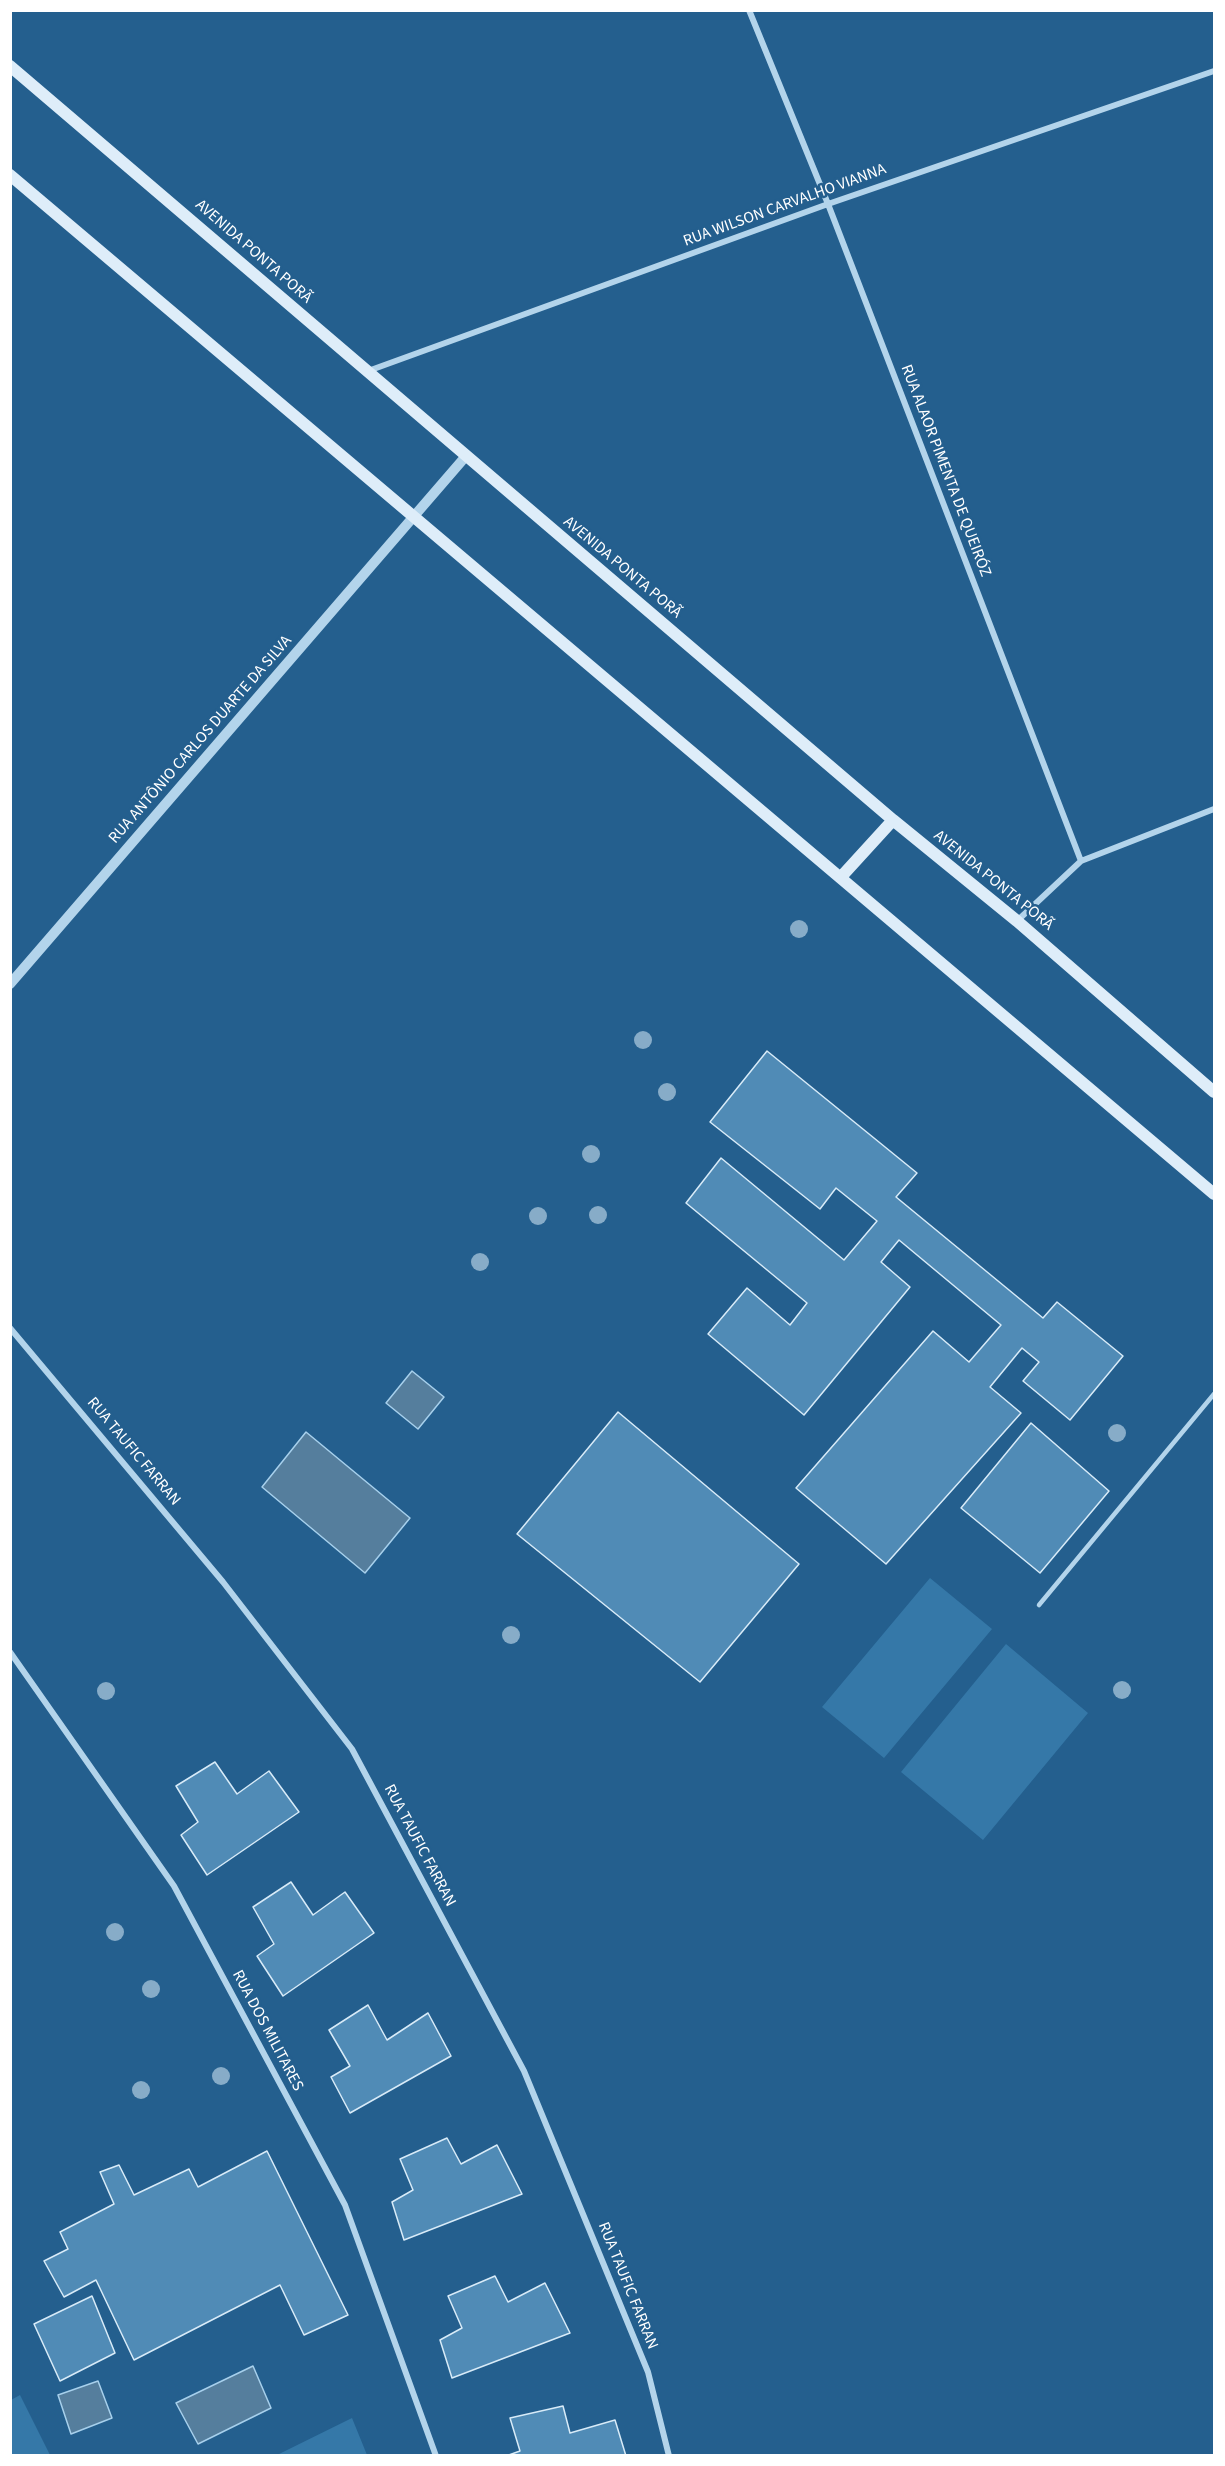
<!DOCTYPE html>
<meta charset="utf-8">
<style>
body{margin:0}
#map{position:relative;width:1225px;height:2466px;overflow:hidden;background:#245f8e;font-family:"Source Sans 3",sans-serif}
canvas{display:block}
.frame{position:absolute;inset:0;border:12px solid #fff;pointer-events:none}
</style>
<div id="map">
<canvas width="1225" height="2466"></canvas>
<div class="frame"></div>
</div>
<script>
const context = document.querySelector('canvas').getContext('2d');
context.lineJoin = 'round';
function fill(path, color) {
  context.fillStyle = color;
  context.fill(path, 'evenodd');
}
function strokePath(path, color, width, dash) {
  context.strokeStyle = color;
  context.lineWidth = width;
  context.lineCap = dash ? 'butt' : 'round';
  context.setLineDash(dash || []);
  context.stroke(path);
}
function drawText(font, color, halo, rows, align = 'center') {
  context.font = font + ' "Source Sans 3",sans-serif';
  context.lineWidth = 5;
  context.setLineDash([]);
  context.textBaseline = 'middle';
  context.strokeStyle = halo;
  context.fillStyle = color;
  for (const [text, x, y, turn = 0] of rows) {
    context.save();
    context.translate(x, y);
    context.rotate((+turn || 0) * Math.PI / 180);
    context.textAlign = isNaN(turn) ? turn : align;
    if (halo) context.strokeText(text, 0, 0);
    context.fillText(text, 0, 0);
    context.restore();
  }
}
fill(new Path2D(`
 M930 1578 992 1629 884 1758 822 1707Z
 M1006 1644 1088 1713 983 1840 901 1772Z
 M20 2395 50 2455H11V2400Z
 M352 2418 367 2455H277Z`), '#3578a8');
const water = new Path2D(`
 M412 1371 444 1397 418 1429 386 1403Z
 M306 1432 410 1518 365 1573 262 1487Z
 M253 2366 271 2408 198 2444 176 2403Z
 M98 2381 112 2418 71 2434 58 2395Z`);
fill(water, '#557e9d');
strokePath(water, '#a7d0ec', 1.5);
const building = new Path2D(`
 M767 1051 917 1173 896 1197 1043 1318 1057 1302 1123 1356 1070 1420 1023 1381 1039 1362 1022 1348 990 1387 1021 1413 886 1564 796 1488 933 1331 969 1362 1001 1325 899 1240 881 1262 910 1287 804 1415 708 1334 747 1288 790 1325 807 1303 686 1203 721 1158 844 1260 877 1221 836 1188 820 1209 710 1122Z
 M618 1412 799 1564 700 1682 517 1534Z
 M1031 1423 1109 1491 1040 1573 961 1508Z
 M215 1762 237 1794 269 1771 299 1812 207 1875 181 1835 198 1822 176 1786Z
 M291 1882 313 1915 345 1892 374 1933 283 1996 257 1956 274 1944 253 1907Z
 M368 2005 387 2040 428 2013 451 2056 350 2113 331 2077 350 2066 329 2030Z
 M447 2138 461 2164 497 2145 522 2194 404 2240 392 2202 413 2190 400 2159Z
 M267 2151 348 2315 304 2335 280 2285 134 2360 96 2280 64 2297 44 2261 68 2249 60 2232 114 2204 100 2172 119 2165 134 2195 189 2169 198 2187Z
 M495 2276 508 2302 545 2283 570 2333 452 2378 440 2340 462 2328 448 2296Z
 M92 2296 115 2353 60 2381 34 2324Z
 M563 2406 570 2433 615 2420 626 2456H506L520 2451 510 2418Z`);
fill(building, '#508bb6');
strokePath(building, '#d8ebf8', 1.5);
strokePath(new Path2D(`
 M1039 1605 1214 1394`), '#b3d4eb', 4.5);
strokePath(new Path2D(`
 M749 10 828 204 1081 861 1017 921
 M368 371 828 204 1214 71
 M1081 861 1214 809
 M10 1328 223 1582 352 1749 524 2071 648 2372 669 2456
 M10 1652 174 1886 345 2205 436 2456`), '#b3d4eb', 6);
strokePath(new Path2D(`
 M10 984 466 456`), '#b3d4eb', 10);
strokePath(new Path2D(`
 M10 66 893 820 1017 921 1214 1092
 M10 175 1214 1194
 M841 877 893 820`), '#deedf9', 12);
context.fillStyle = '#87acc8';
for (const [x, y] of [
 [799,929],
 [643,1040],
 [667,1092],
 [591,1154],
 [598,1215],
 [538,1216],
 [480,1262],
 [1117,1433],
 [511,1635],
 [1122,1690],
 [106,1691],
 [115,1932],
 [151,1989],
 [221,2076],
 [141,2090]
]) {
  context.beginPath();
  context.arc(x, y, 9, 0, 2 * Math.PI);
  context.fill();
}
drawText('16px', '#fff', '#245f8e', [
 ["RUA WILSON CARVALHO VIANNA",785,206,-20],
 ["AVENIDA PONTA PORÃ",253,252,41],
 ["RUA ALAOR PIMENTA DE QUEIRÓZ",945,471,69],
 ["AVENIDA PONTA PORÃ",622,568,40],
 ["RUA ANTÔNIO CARLOS DUARTE DA SILVA",201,740,-49],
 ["AVENIDA PONTA PORÃ",993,881,39],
 ["RUA TAUFIC FARRAN",133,1452,50],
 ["RUA TAUFIC FARRAN",419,1846,62],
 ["RUA DOS MILITARES",267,2031,62],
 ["RUA TAUFIC FARRAN",627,2286,68]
]);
</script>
